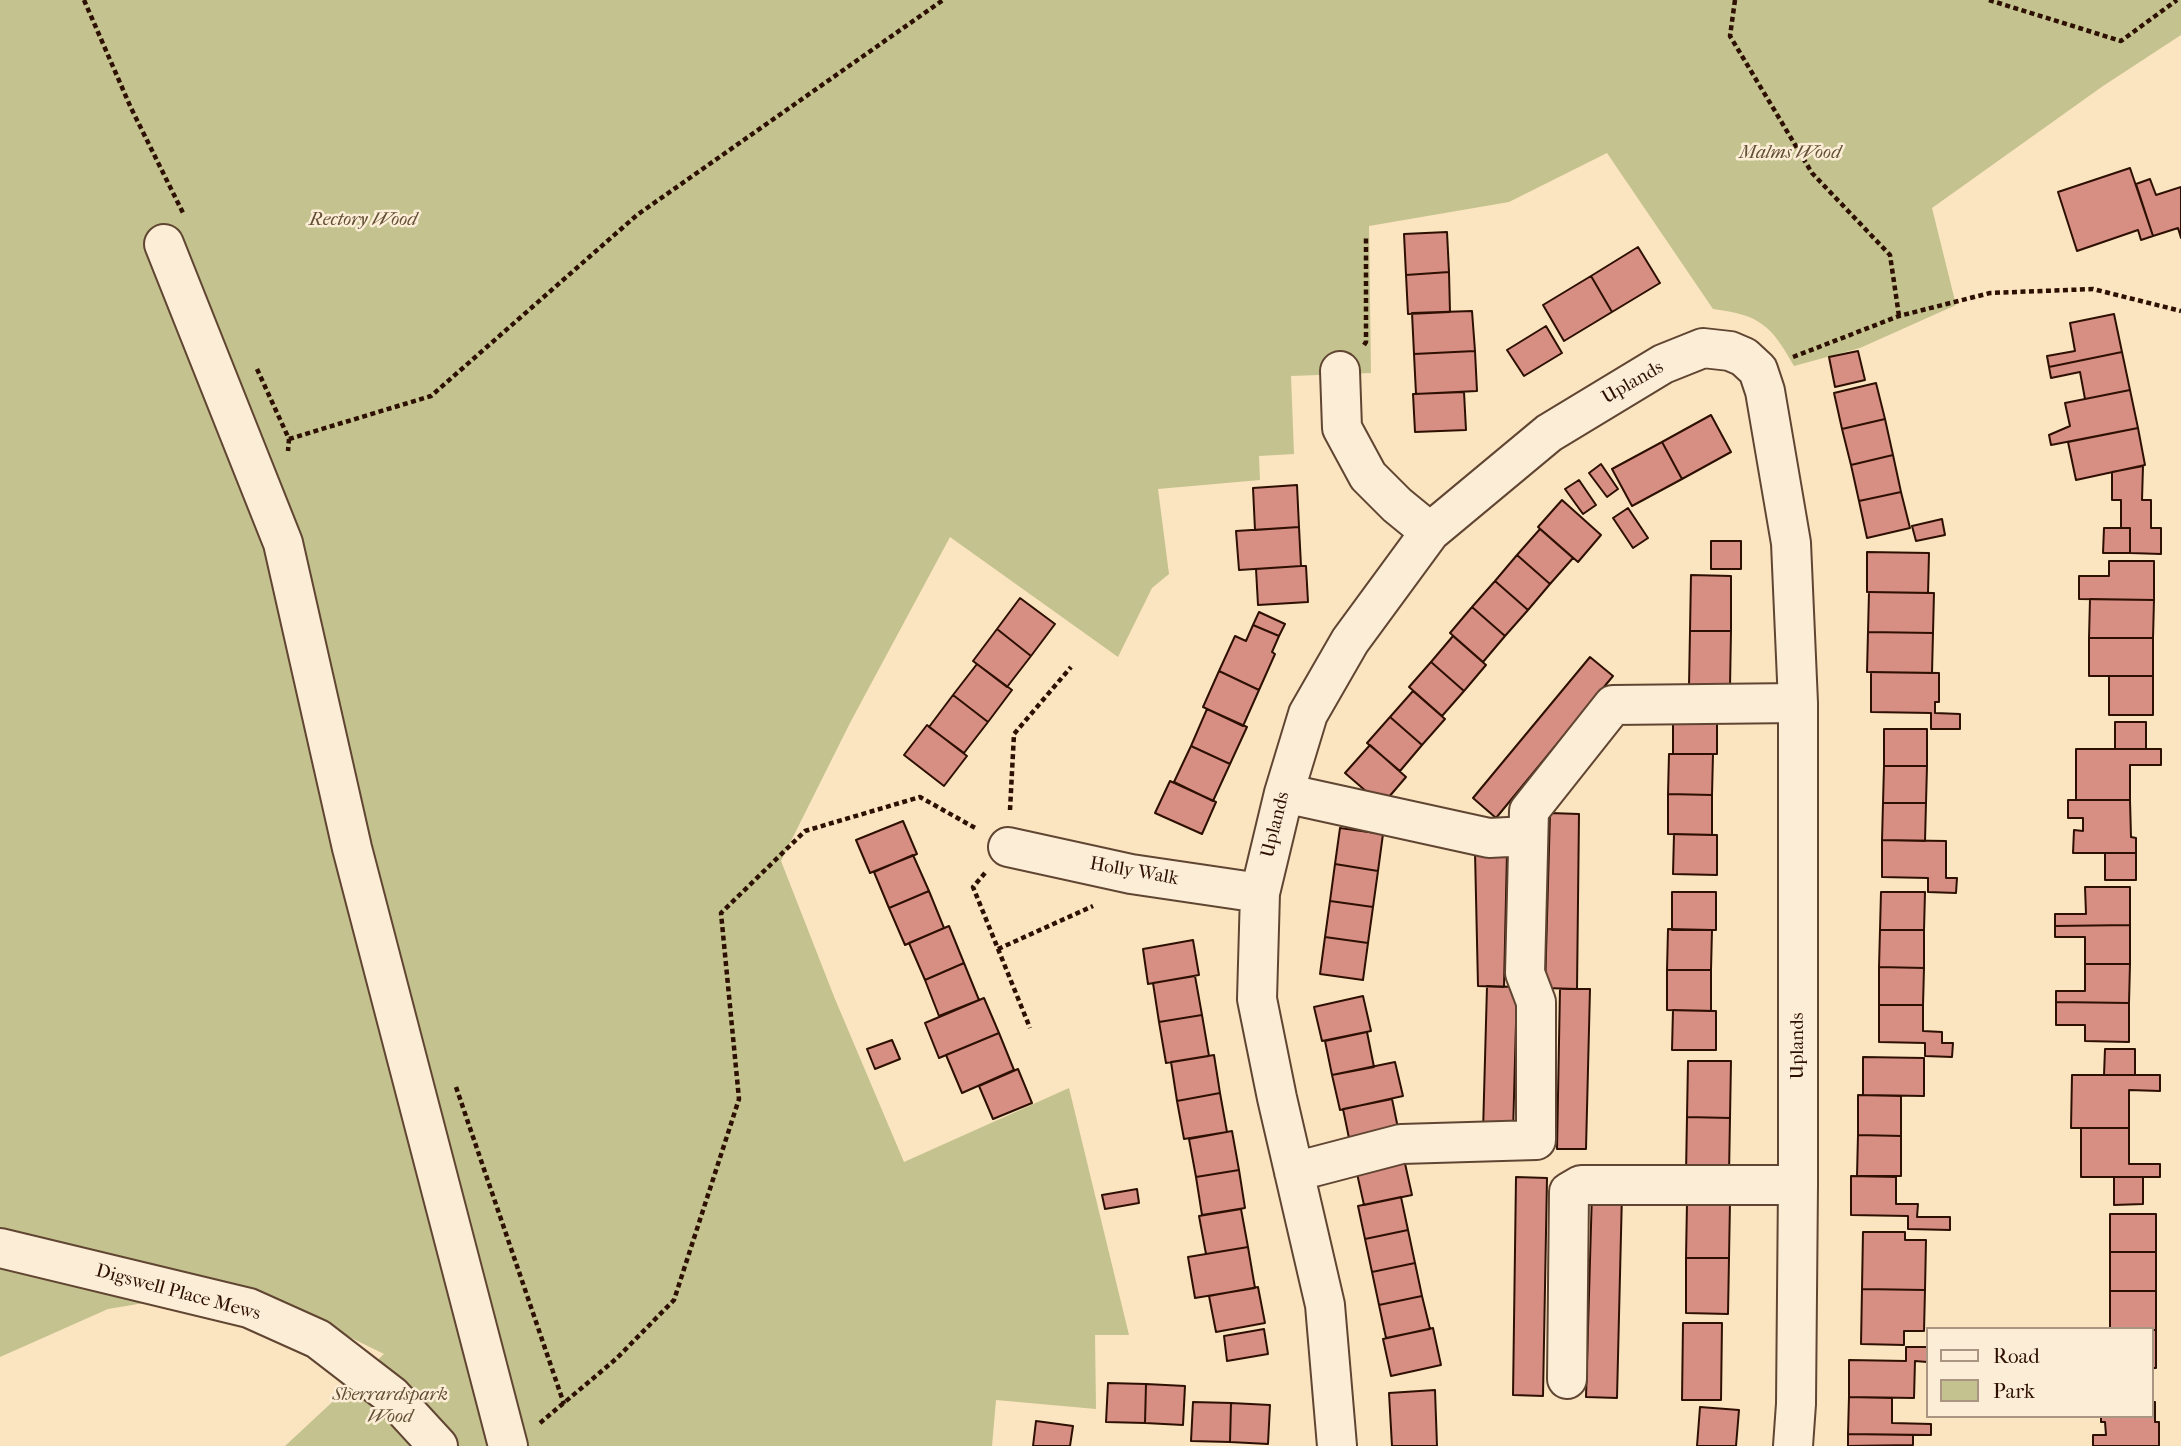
<!DOCTYPE html>
<style>
body{margin:0}
#map{position:relative;width:2181px;height:1446px;overflow:hidden;background:#fbe4c0;font-family:"IM FELL French Canon",serif}
canvas{display:block}
.legend{position:absolute;left:1926px;top:1327px;width:228px;height:91px;box-sizing:border-box;background:#fcedd6;border:2px solid #a99581;margin:0;padding:9px 12px;list-style:none;font-size:21px;color:#2d1002}
.legend li{display:flex;align-items:center;gap:14px;height:35px}
.legend b{width:35px;border:2px solid #a99581}
</style>
<div id="map">
<canvas width="2181" height="1446"></canvas>
<ul class="legend">
<li><b style="height:9px;background:#fcedd6"></b>Road</li>
<li><b style="height:19px;background:#c4c28e"></b>Park</li>
</ul>
</div>
<script>
const context = document.querySelector('canvas').getContext('2d');
context.lineJoin = 'round';
function fill(path, color) {
  context.fillStyle = color;
  context.fill(path, 'evenodd');
}
function strokePath(path, color, width, dash) {
  context.strokeStyle = color;
  context.lineWidth = width;
  context.lineCap = dash ? 'butt' : 'round';
  context.setLineDash(dash || []);
  context.stroke(path);
}
function drawText(font, color, halo, rows, align = 'center') {
  context.font = font + ' "IM FELL French Canon",serif';
  context.lineWidth = 5;
  context.setLineDash([]);
  context.textBaseline = 'middle';
  context.strokeStyle = halo;
  context.fillStyle = color;
  for (const [text, x, y, turn = 0] of rows) {
    context.save();
    context.translate(x, y);
    context.rotate((+turn || 0) * Math.PI / 180);
    context.textAlign = isNaN(turn) ? turn : align;
    if (halo) context.strokeText(text, 0, 0);
    context.fillText(text, 0, 0);
    context.restore();
  }
}
fill(new Path2D(`
 M0 0H2181V35L2103 86 1932 208 1956 305 1860 348 1794 366C1771 325 1760 315 1713 309L1607 153 1509 202 1369 226 1371 373 1291 376 1294 454 1259 456 1260 480 1158 489 1169 574 1152 588 1118 657 950 537 851 721 781 861 835 999 904 1162 1069 1088 1129 1335H1095L1096 1409 996 1400 992 1446H285L384 1354 246 1286 108 1309 0 1357Z`), '#c4c28e');
const building = new Path2D(`
 M2130 168 2153 236 2141 240 2138 230 2077 251 2058 192Z
 M2150 179 2156 195 2181 187V238L2178 228 2153 236 2136 184Z
 M1447 232 1449 272 1406 275 1404 234Z
 M1638 247 1660 283 1612 312 1591 276Z
 M1449 272 1450 312 1408 314 1406 275Z
 M1591 276 1612 312 1564 341 1543 305Z
 M1472 311 1475 351 1414 354 1412 313Z
 M2114 314 2122 352 2049 367 2047 356 2075 351 2070 323Z
 M1546 326 1562 353 1524 376 1507 350Z
 M1475 351 1477 391 1416 394 1414 354Z
 M1858 351 1865 380 1835 387 1829 357Z
 M2122 352 2130 390 2085 399 2080 372 2051 378 2049 367Z
 M1876 383 1885 419 1842 429 1834 393Z
 M2130 390 2138 428 2051 445 2049 435 2070 426 2065 403Z
 M1464 392 1466 430 1415 432 1413 394Z
 M1711 415 1731 452 1682 479 1662 442Z
 M1885 419 1893 455 1851 465 1842 429Z
 M2138 428 2145 465 2076 480 2068 442Z
 M1662 442 1682 479 1632 506 1612 469Z
 M1893 455 1901 492 1859 501 1851 465Z
 M1601 464 1618 489 1607 497 1589 473Z
 M2143 466 2142 500H2151V528H2161V554L2130 553V528H2121V500H2112V472Z
 M1579 480 1596 505 1583 514 1565 489Z
 M1297 485 1299 527 1255 530 1253 488Z
 M1901 492 1910 528 1867 538 1859 501Z
 M1562 500 1601 535 1578 562 1538 527Z
 M1628 508 1648 538 1633 548 1613 518Z
 M1942 519 1945 535 1916 541 1912 526Z
 M1299 527 1301 566 1239 570 1236 531Z
 M2104 528H2130V553H2103Z
 M1540 529 1573 558 1550 584 1517 555Z
 M1711 541H1741V569H1711Z
 M1867 552 1929 553 1928 593 1867 592Z
 M1517 555 1550 584 1528 610 1495 581Z
 M2109 561H2154V600L2079 599V576H2109Z
 M1301 566H1306L1308 602 1258 605 1256 569Z
 M1691 575 1731 576V631H1690Z
 M1495 581 1528 610 1505 636 1472 607Z
 M1869 592 1934 593 1933 633 1868 632Z
 M1020 598 1055 624 1031 656 997 629Z
 M2090 599 2154 600 2153 638H2089Z
 M1472 607 1505 636 1483 662 1450 633Z
 M1259 612 1285 624 1279 636 1253 625Z
 M1253 625 1279 636 1272 652 1275 654 1259 690 1219 671 1235 636 1246 641Z
 M997 629 1031 656 1007 687 973 661Z
 M1690 631H1731L1730 687 1689 686Z
 M1868 632 1933 633 1932 673 1867 672Z
 M1453 636 1486 665 1464 691 1431 662Z
 M2089 638H2153V676H2089Z
 M1590 657 1613 676 1496 818 1473 798Z
 M1431 662 1464 691 1442 716 1409 687Z
 M977 664 1012 690 988 722 953 695Z
 M1219 671 1259 690 1243 726 1203 707Z
 M1871 672 1939 673V702H1935V713L1960 714V729H1931V713L1871 712Z
 M2109 676H2153V715H2109Z
 M1413 691 1445 719 1422 745 1390 717Z
 M953 695 988 722 964 753 929 727Z
 M1207 709 1247 727 1230 764 1191 746Z
 M1673 716 1717 717V754H1673Z
 M1390 717 1422 745 1400 771 1367 743Z
 M2115 722H2146V749H2115Z
 M927 725 967 756 944 786 904 755Z
 M1884 729H1927V766H1884Z
 M1370 745 1406 777 1382 805 1345 773Z
 M1191 746 1230 764 1213 801 1174 782Z
 M2076 749H2161V765H2130V800H2076Z
 M1669 754H1713L1712 795 1668 794Z
 M1884 766H1927L1926 803H1883Z
 M1170 781 1216 802 1202 834 1155 813Z
 M1668 794 1712 795V835L1668 834Z
 M2068 800H2130L2131 837 2136 838V853H2073L2074 830 2083 831V818H2068Z
 M1883 803H1926L1925 841 1882 840Z
 M1550 813 1579 814 1577 989 1545 988Z
 M903 821 917 854 870 873 856 840Z
 M1340 828 1383 834 1378 871 1335 864Z
 M1674 834 1717 835V875L1673 874Z
 M1882 840 1946 841V878H1957L1956 893 1928 892V878L1882 877Z
 M1475 852 1507 853 1504 987 1478 986Z
 M2105 853H2136V880H2105Z
 M913 855 929 891 889 908 874 872Z
 M1335 864 1378 871 1373 907 1330 901Z
 M2085 887H2130V925L2055 926V914H2086Z
 M929 891 944 928 905 945 889 908Z
 M1672 892H1716V930H1672Z
 M1881 892H1925L1924 930H1880Z
 M1330 901 1373 907 1368 943 1325 937Z
 M2130 925V964H2085V937H2055V926Z
 M949 926 964 963 925 980 909 943Z
 M1668 929 1712 930 1711 970H1667Z
 M1880 930H1924V968L1879 967Z
 M1325 937 1368 943 1363 980 1320 974Z
 M1193 940 1199 975 1148 984 1143 949Z
 M964 963 979 1000 939 1016 925 980Z
 M2085 964H2130L2129 1003 2056 1002V991H2085Z
 M1879 967 1924 968 1923 1005H1879Z
 M1667 970H1711V1011L1667 1010Z
 M1195 976 1202 1015 1159 1022 1153 983Z
 M1487 986 1517 987 1513 1133 1483 1132Z
 M1560 989H1590L1586 1149H1557Z
 M1363 996 1371 1031 1322 1041 1314 1007Z
 M984 998 999 1033 939 1058 925 1023Z
 M2056 1002 2129 1003V1042L2085 1041V1025H2056Z
 M1879 1005H1923V1031L1942 1032V1043H1953L1952 1057 1925 1056V1043L1879 1042Z
 M1673 1010 1716 1011V1050H1672Z
 M1202 1015 1209 1056 1166 1063 1159 1022Z
 M1367 1032 1374 1067 1332 1075 1325 1041Z
 M999 1033 1014 1070 962 1093 946 1055Z
 M892 1040 900 1059 875 1069 867 1049Z
 M2105 1049H2135V1075H2104Z
 M1214 1055 1220 1093 1177 1101 1171 1062Z
 M1863 1057 1924 1058V1096L1863 1095Z
 M1688 1061H1731L1730 1118 1687 1117Z
 M1395 1062 1403 1096 1340 1110 1332 1075Z
 M1018 1069 1032 1103 993 1119 979 1086Z
 M2072 1075H2160V1091L2129 1090V1128H2071Z
 M1220 1093 1227 1132 1184 1139 1177 1101Z
 M1858 1095 1901 1096V1136L1858 1135Z
 M1392 1099 1399 1133 1350 1143 1343 1109Z
 M1687 1117 1730 1118 1729 1175 1686 1174Z
 M2081 1128H2129V1164H2160V1177H2081Z
 M1232 1131 1239 1170 1196 1177 1189 1139Z
 M1858 1135 1901 1136V1176H1857Z
 M1404 1159 1412 1195 1364 1205 1356 1169Z
 M1239 1170 1245 1208 1202 1215 1196 1177Z
 M1851 1176 1896 1177V1204H1918L1917 1217H1950V1230L1908 1229V1216L1851 1215Z
 M1516 1177 1547 1178 1543 1396 1513 1395Z
 M2114 1177H2143V1204L2114 1205Z
 M1137 1189 1139 1203 1105 1209 1102 1195Z
 M1592 1192 1622 1193 1617 1398 1586 1397Z
 M1401 1197 1408 1230 1365 1239 1358 1206Z
 M1687 1202H1730L1729 1258H1686Z
 M1241 1209 1248 1247 1206 1254 1199 1216Z
 M2110 1214H2156V1252H2110Z
 M1408 1230 1415 1263 1372 1272 1365 1239Z
 M1863 1232H1905V1240H1926L1925 1290 1862 1289Z
 M1248 1247 1255 1288 1195 1298 1188 1257Z
 M2110 1252H2156V1291H2110Z
 M1686 1258H1729L1728 1314 1686 1313Z
 M1415 1263 1422 1296 1379 1305 1372 1272Z
 M1258 1287 1265 1323 1216 1332 1209 1296Z
 M1862 1289 1925 1290 1924 1331H1904V1345L1861 1344Z
 M2110 1291H2156V1330L2110 1329Z
 M1422 1296 1430 1329 1386 1338 1379 1305Z
 M1683 1323H1722L1721 1400H1682Z
 M1433 1328 1441 1365 1391 1376 1383 1339Z
 M1264 1329 1268 1354 1227 1361 1224 1336Z
 M2151 1330H2156V1368H2151Z
 M1906 1347H1927V1362L1915 1361 1914 1398 1849 1397V1360L1906 1361Z
 M1108 1383 1146 1384 1145 1423 1106 1422Z
 M1146 1384 1185 1386 1183 1425 1145 1423Z
 M1435 1390 1437 1446H1392L1389 1393Z
 M1849 1397 1892 1398V1423L1931 1424V1435L1848 1434Z
 M1193 1402 1231 1403 1230 1442 1191 1441Z
 M2151 1402H2155V1422H2159V1446H2093V1435H2106L2105 1422H2101V1416H2151Z
 M1231 1403 1270 1405 1268 1444 1230 1442Z
 M1700 1407 1739 1410 1736 1446H1697Z
 M1036 1421 1073 1426 1070 1446H1033Z
 M1848 1434 1913 1435V1445L1848 1446Z`);
fill(building, '#d78e83');
strokePath(building, '#2d1002', 2);
const minor = new Path2D(`
 M164 244 283 543 352 848 508 1446
 M1340 371 1342 428 1368 476 1397 505 1430 532
 M1284 793 1489 838 1528 836
 M1008 847 1131 874 1260 893
 M1294 1172 1401 1144 1536 1140V1002L1525 973 1529 811 1613 705 1798 703
 M0 1248 249 1308 318 1339 392 1396 438 1446
 M1567 1379 1569 1192 1581 1185H1798
 M1337 1446 1325 1305 1277 1098 1257 999 1260 893 1284 793 1308 714 1350 641 1430 532 1549 433 1663 364 1703 348 1730 351 1744 357 1758 370 1765 391 1791 543 1798 703V1185L1796 1404 1793 1446`);
strokePath(minor, '#604532', 42);
strokePath(new Path2D(`
 M84 0 131 108 183 213
 M1735 0 1730 36 1812 173 1890 255 1899 316
 M1989 0 2121 41 2177 0
 M1364 345 1366 342V238
 M1793 357 1899 316 1990 293 2093 289 2181 311
 M257 369 289 439 288 451
 M289 439 431 396 637 215 943 0
 M1010 810 1014 734 1071 667
 M985 873 973 887 1030 1028
 M998 949 1093 906
 M456 1087 564 1404
 M540 1423 616 1359 674 1300 739 1099 721 913 805 831 920 797 977 829`), '#2d1002', 4.5, [5, 3.5]);
strokePath(minor, '#fcedd6', 38);
drawText('italic 19px', '#624e33', '#fcedd6', [
 ["Malms Wood",1790,153],
 ["Rectory Wood",363,220],
 ["Sherrardspark",390,1395],
 ["Wood",390,1417]
]);
drawText('19px', '#2d1002', '#fcedd6', [
 ["Uplands",1633,383,-30],
 ["Uplands",1276,825,-76],
 ["Holly Walk",1134,872,10],
 ["Uplands",1798,1046,-90],
 ["Digswell Place Mews",178,1293,15]
]);
</script>
